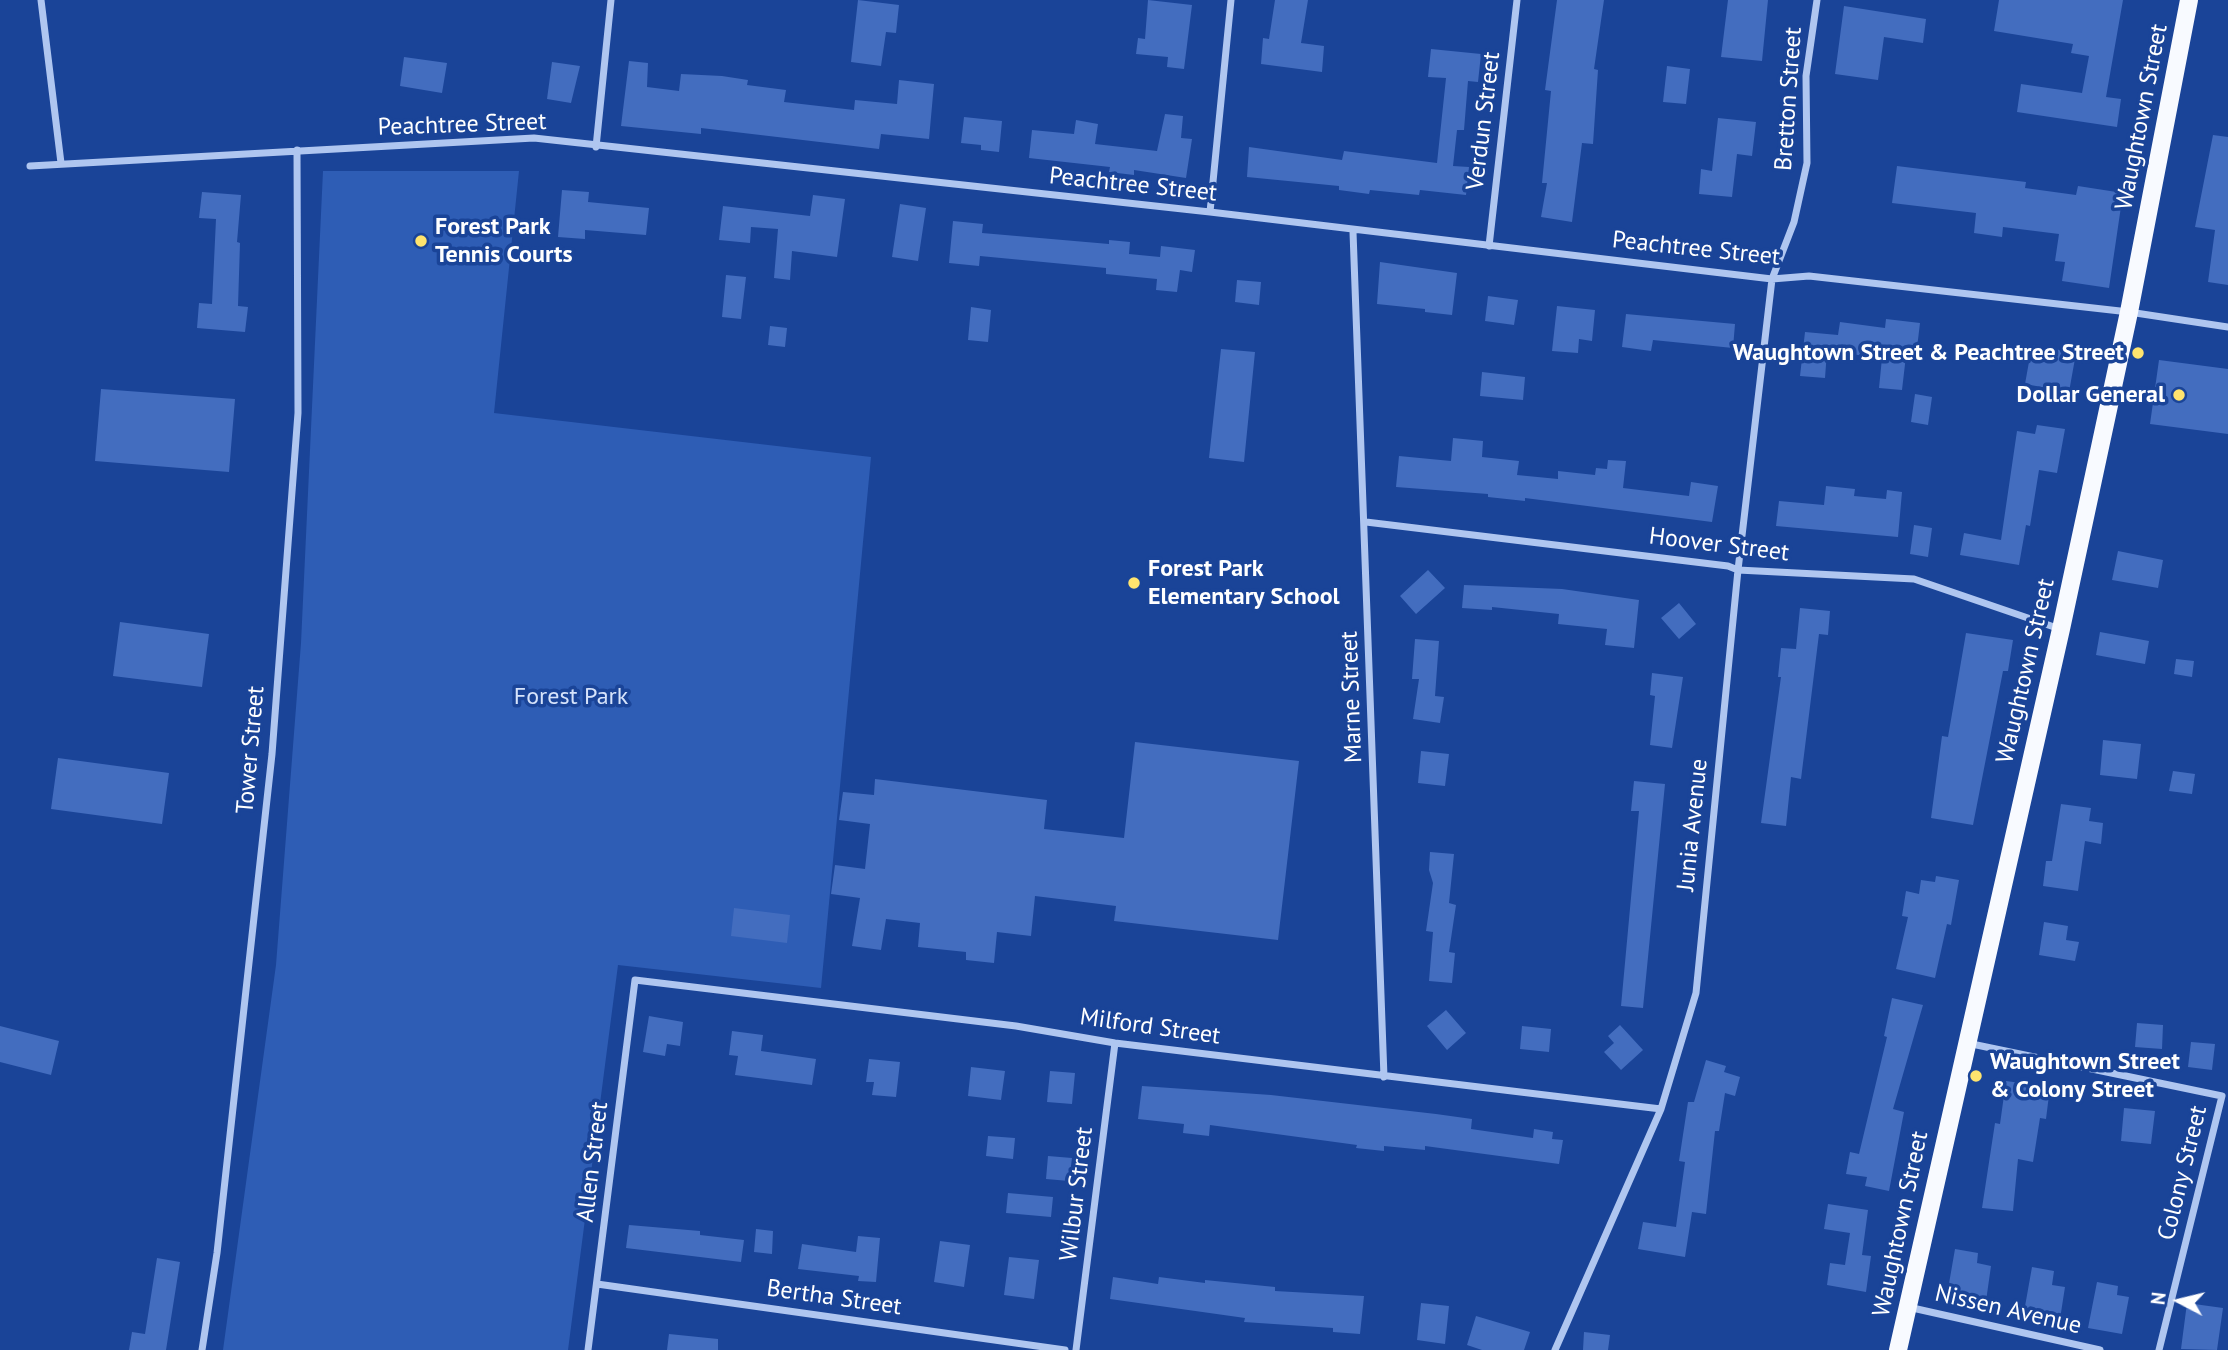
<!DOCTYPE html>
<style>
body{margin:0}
#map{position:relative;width:2228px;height:1350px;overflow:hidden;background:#1a4498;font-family:"PT Sans",sans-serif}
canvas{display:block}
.north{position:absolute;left:2144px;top:1266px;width:70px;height:70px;-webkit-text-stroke:5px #1a4498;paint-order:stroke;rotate:277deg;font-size:19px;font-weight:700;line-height:28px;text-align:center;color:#fff}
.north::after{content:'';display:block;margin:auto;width:24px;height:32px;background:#fff;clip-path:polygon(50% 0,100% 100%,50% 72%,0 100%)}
</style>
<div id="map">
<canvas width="2228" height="1350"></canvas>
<div class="north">N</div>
</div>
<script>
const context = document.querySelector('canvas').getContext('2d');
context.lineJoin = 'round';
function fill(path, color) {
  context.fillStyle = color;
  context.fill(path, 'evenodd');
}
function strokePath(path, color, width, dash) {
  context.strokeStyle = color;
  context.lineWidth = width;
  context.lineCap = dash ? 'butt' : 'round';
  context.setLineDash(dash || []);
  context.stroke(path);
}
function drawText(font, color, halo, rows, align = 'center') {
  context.font = font + ' "PT Sans",sans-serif';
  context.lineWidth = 7;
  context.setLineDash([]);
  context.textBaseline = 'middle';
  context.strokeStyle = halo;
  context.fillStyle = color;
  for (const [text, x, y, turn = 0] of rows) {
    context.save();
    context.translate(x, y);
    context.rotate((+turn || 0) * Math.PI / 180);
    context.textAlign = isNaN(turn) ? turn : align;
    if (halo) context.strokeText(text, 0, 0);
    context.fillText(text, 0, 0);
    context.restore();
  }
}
fill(new Path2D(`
 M323 171H519L494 413 871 457 821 988 618 965 568 1350H223L276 965 301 643Z`), '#2e5db5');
fill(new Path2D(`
 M858 0 899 5 896 33 886 32 881 66 851 62Z
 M1148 0 1192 5 1184 69 1167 67 1168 57 1136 54 1138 38 1145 39Z
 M1275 0H1308L1301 43 1324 46 1322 72 1261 64 1263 38 1269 39Z
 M1557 0H1604L1594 69 1598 70 1593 144 1582 143 1572 222 1541 217 1547 183H1542L1551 91 1545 90Z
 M1728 0H1768L1762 61 1721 57Z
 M1999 0H2123L2106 97 2121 99 2117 127 2017 112 2021 84 2082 93 2089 56 2071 53 2073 44 1994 31Z
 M1844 6 1926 19 1923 43 1884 37 1878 80 1835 74Z
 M1431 49 1481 54 1478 82 1468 81 1464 130H1457L1453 166 1469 167 1466 195 1420 190 1419 195 1370 190 1369 194 1339 190V186L1247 177 1249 147 1342 160 1344 151 1437 163 1446 78 1428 77Z
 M404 57 447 63 442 93 400 86Z
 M629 61 648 63 647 87 679 91 681 74 722 76 748 80 747 85 786 90 784 102 854 110 855 100 897 104 899 80 934 84 929 139 881 134 879 149 701 128V134L621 126Z
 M552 62 580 66 571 103 547 99Z
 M1667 66 1690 69 1686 104 1663 102Z
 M1165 114 1183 116 1181 138 1192 139 1186 178 1134 170V175L1109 172 1110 167 1029 158 1032 130 1074 134 1076 120 1098 124 1095 144 1157 151Z
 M964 117 1002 121 999 152 981 150V145L961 143Z
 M1718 118 1756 122 1752 156 1737 154 1732 197 1699 194 1701 169 1712 171Z
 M2213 135 2228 137V285L2208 282 2215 230 2195 227Z
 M1897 166 2026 182 2025 188 2076 195 2078 186 2123 193 2109 288 2062 281 2065 262 2055 261 2059 234 2003 227 2002 237 1974 233 1976 213 1892 203Z
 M562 190 589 192 588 202 649 208 646 235 585 230V239L558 237Z
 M202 192 241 195 237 242 240 243 238 306 248 307 245 332 197 328 199 303 212 304 216 219 199 218Z
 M813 195 845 199 837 257 792 251 790 280 774 278 778 229 751 227 750 243 719 240 723 206 810 216Z
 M900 204 926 208 918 261 892 257Z
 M953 221 983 224 982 233 1109 244V240L1130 242 1129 254 1160 257 1161 246 1195 250 1192 272 1180 270 1177 292 1156 290 1157 279 1106 274V268L980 256 979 266 949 263Z
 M1380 262 1457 273 1452 315 1425 312V309L1377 304Z
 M726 275 746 277 741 319 722 317Z
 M1237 280 1261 282 1259 305 1235 302Z
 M1488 296 1518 300 1514 325 1485 321Z
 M1557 306 1595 310 1592 341 1579 339 1578 353 1552 351Z
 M971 307 991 310 988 342 968 340Z
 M1626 314 1735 324 1733 348 1653 340 1651 351 1622 347Z
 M1886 319 1920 323 1917 348 1907 347 1902 390 1879 388 1882 358 1827 351 1825 378 1800 376 1805 332 1838 335 1840 322 1885 328Z
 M770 326 787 328 785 347 768 345Z
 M2032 345 2076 353 2069 392 2025 384Z
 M1221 349 1255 352 1244 462 1209 458Z
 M2159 360 2228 369V434L2150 424Z
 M1482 372 1525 377 1523 400 1480 396Z
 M101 389 235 399 229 472 95 461Z
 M1915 394 1932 397 1928 425 1911 422Z
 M2037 425 2065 429 2057 473 2039 470 2030 526 2026 525 2019 565 1960 555 1964 533 2001 540 2017 431 2035 434Z
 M1453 438 1483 441 1482 457 1519 461 1517 475 1558 479V471L1595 475 1596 468 1607 469 1608 460 1626 461 1623 488 1689 496 1691 482 1718 486 1712 522 1525 498V501L1488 497V494L1396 487 1399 456 1451 461Z
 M1826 486 1855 489 1854 496 1886 499 1887 490 1902 492 1898 537 1776 526 1779 501 1824 505Z
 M1914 525 1932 528 1928 557 1910 554Z
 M2118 551 2163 560 2158 588 2112 580Z
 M1428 570 1445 588 1416 614 1400 596Z
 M1464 585 1562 589 1639 600 1634 648 1605 645 1607 629 1558 624 1559 614 1492 607V610L1462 608Z
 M1679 603 1696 624 1679 639 1661 618Z
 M1800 608 1830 611 1828 635 1819 634 1801 779 1791 777 1786 826 1761 823 1781 677H1778L1781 648 1796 649Z
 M120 622 209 634 202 687 113 676Z
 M2100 632 2149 641 2145 664 2096 655Z
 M1966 633 2013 640 2008 671H2003L1973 825 1931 818 1942 736 1948 737Z
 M1415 639 1439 641 1435 696 1444 697 1440 723 1413 719 1419 679H1412Z
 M2176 659 2194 661 2192 677 2174 674Z
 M1652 673 1683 677 1672 748 1650 745 1655 696 1650 695Z
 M2103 740 2141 744 2137 779 2100 775Z
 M1135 742 1299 761 1278 940 1114 921 1116 906 1035 896 1031 936 997 932 994 963 966 960V952L918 947 920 923 886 919 881 950 852 946 860 898 831 894 835 865 865 869 870 824 839 820 843 792 874 795 875 779 1047 800 1044 829 1124 838Z
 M1421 751 1449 754 1445 786 1418 783Z
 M58 758 169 773 162 824 51 809Z
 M2173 771 2195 774 2192 794 2169 791Z
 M1634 781 1665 784 1643 1008 1621 1006 1639 811H1631Z
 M2061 804 2091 808 2089 821 2103 823 2101 844 2085 841 2078 891 2043 886 2046 861H2052Z
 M1430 852 1454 854 1449 903 1456 905 1449 952 1455 953 1452 983 1429 981 1433 932 1426 931 1433 883 1429 870Z
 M1936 876 1959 880 1951 925 1947 924 1935 978 1896 969 1908 917 1902 916 1906 891 1919 894 1921 880 1935 882Z
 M734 908 790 915 787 943 731 936Z
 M2044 922 2068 926 2066 940 2079 942 2075 961 2039 955Z
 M1892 998 1923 1005 1893 1109 1904 1112 1889 1191 1865 1186 1867 1177 1846 1174 1850 1152 1859 1154 1887 1037 1884 1036Z
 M1446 1010 1466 1033 1447 1050 1427 1026Z
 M649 1016 683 1022 680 1046 667 1044 665 1056 643 1052Z
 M2137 1023 2163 1025 2162 1049 2135 1047Z
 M1620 1025 1643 1050 1621 1070 1604 1052 1614 1043 1608 1036Z
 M0 1026 59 1041 51 1075 0 1062Z
 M1522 1026 1551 1029 1549 1052 1520 1049Z
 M732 1031 763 1035 761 1051 816 1059 812 1085 735 1075 738 1056 729 1055Z
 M2191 1042 2215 1044 2212 1070 2188 1067Z
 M869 1059 900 1062 896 1097 872 1095 874 1082H866Z
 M1706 1060 1726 1066 1724 1072 1740 1077 1735 1096 1725 1093 1719 1131H1715L1706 1214 1692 1212 1685 1257 1638 1249 1643 1222 1676 1227 1685 1162 1679 1161 1688 1102H1694Z
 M971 1067 1005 1071 1001 1100 968 1096Z
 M1050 1071 1075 1073 1072 1104 1047 1102Z
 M2006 1081 2050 1087 2046 1119 2040 1118 2033 1162 2018 1159 2013 1211 1982 1208 1995 1123 2000 1124Z
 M1142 1086 1271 1095 1436 1114 1472 1119 1471 1129 1533 1138 1534 1129 1553 1132 1552 1139 1563 1140 1559 1164 1425 1146V1150L1384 1146V1151L1356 1148 1357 1145 1210 1125 1209 1136 1183 1133 1184 1124 1138 1119Z
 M2124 1108 2155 1111 2151 1144 2121 1141Z
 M988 1136 1015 1138 1013 1159 986 1156Z
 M1048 1156 1072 1158 1069 1181 1046 1179Z
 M1008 1193 1053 1197 1051 1217 1006 1213Z
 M1828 1204 1868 1210 1862 1255 1871 1256 1866 1292 1827 1285 1830 1263 1845 1265 1850 1233 1824 1229Z
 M629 1225 700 1231V1235L744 1240 741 1262 626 1248Z
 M756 1229 773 1231 772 1254 754 1252Z
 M858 1236 880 1238 876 1282 858 1281 859 1276 798 1269 802 1244 856 1252Z
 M940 1241 970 1245 964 1287 934 1282Z
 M1955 1249 1978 1253 1977 1263 1991 1266 1986 1301 1947 1295Z
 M1009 1257 1039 1260 1034 1299 1004 1295Z
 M157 1258 180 1262 166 1350H129L132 1332 145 1334Z
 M2032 1267 2054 1271 2052 1285 2065 1287 2060 1319 2024 1312Z
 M1113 1277 1158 1284 1159 1277 1205 1283V1280L1275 1287V1291L1364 1296 1360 1334 1333 1332V1328L1244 1322 1245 1318 1110 1299Z
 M2097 1282 2118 1286 2117 1295 2129 1297 2122 1334 2088 1328Z
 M1421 1303 1449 1306 1445 1344 1417 1340Z
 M2187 1303 2223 1308 2217 1350 2181 1349Z
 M1476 1316 1530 1332 1524 1350H1482L1467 1345Z
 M1584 1332 1610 1335 1608 1350H1583Z
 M669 1334 718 1339V1350H667Z`), '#436dbf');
strokePath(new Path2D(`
 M41 0 61 163
 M596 147 611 0
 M30 166 534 138 1210 212 1772 279 1809 276 2129 312 2228 327
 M1210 212 1231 0
 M1353 232 1384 1077
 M1489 246 1517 0
 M1366 522 1728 566 1738 570 1914 579 2060 629
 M1967 1043 2222 1096 2159 1350
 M597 1284 1065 1350
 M1908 1307 2100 1350
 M202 1350 217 1253 272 754 298 413 297 150
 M588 1350 635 980 1016 1026 1115 1043 1661 1109
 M1076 1350 1115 1043
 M1555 1350 1661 1109 1696 993 1738 570 1772 279 1794 222 1807 163 1806 76 1817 0`), '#afc6f0', 7);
strokePath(new Path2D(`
 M1898 1350 2061 629 2129 312 2189 0`), '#f8faff', 18);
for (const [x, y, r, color] of [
 [421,241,7,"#ffe46e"],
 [2138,353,7,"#ffe46e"],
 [2179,395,7,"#ffe46e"],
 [1134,583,7,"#ffe46e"],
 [1976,1076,7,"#ffe46e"]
]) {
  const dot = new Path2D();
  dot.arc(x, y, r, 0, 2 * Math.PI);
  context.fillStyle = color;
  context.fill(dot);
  strokePath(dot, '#1a4498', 2.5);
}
drawText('24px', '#fff', '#1a4498', [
 ["Bretton Street",1789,99,-86],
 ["Waughtown Street",2142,117,-79],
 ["Verdun Street",1484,121,-83],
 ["Peachtree Street",462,125,-2],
 ["Peachtree Street",1133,185,6],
 ["Peachtree Street",1696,249,6],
 ["Hoover Street",1719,545,7],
 ["Waughtown Street",2026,671,-77],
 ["Marne Street",1352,697,-92],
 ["Tower Street",251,750,-85],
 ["Junia Avenue",1693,825,-84],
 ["Milford Street",1150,1027,8],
 ["Allen Street",593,1162,-83],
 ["Colony Street",2183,1173,-76],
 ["Wilbur Street",1077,1194,-83],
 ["Waughtown Street",1901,1224,-78],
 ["Bertha Street",834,1298,8],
 ["Nissen Avenue",2008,1310,13]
]);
drawText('bold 24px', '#fff', '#1a4498', [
 ["Forest Park",435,227],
 ["Tennis Courts",435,255],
 ["Waughtown Street & Peachtree Street",2124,353,"right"],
 ["Dollar General",2165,395,"right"],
 ["Forest Park",1148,569],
 ["Elementary School",1148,597],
 ["Waughtown Street",1990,1062],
 ["& Colony Street",1990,1090]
], 'left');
drawText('24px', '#d6e3fb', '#1a4498', [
 ["Forest Park",571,697]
]);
</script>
